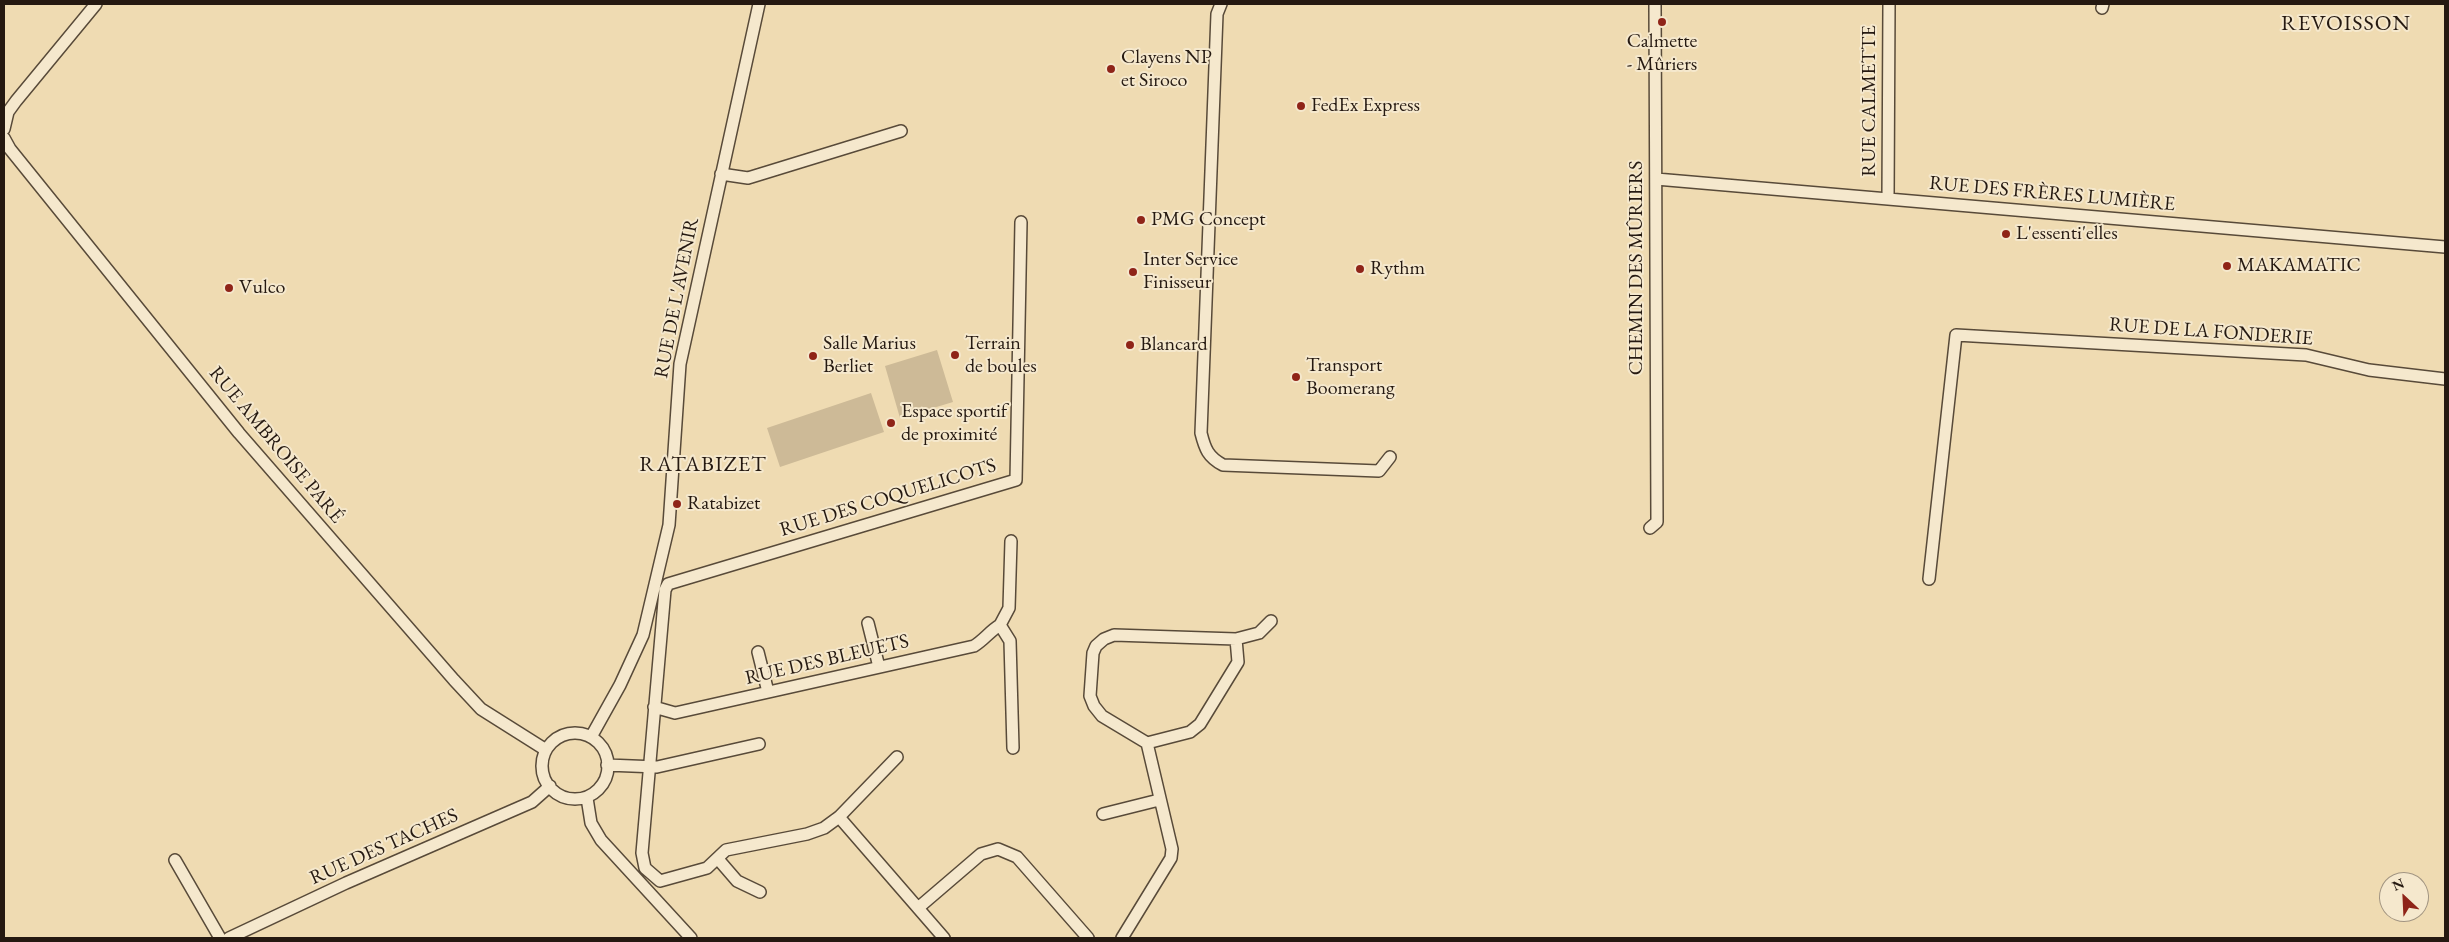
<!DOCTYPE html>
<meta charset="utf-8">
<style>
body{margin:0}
#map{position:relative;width:2449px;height:942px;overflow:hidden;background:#efdbb2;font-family:"EB Garamond",serif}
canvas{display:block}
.frame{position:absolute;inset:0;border:5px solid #251911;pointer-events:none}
.north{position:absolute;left:2379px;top:872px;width:50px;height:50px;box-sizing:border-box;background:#f5e8cd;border:1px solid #a29582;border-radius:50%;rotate:335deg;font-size:14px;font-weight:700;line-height:20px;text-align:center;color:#251911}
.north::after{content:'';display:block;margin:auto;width:18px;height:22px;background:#8f2418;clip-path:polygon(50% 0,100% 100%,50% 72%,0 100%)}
</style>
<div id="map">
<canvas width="2449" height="942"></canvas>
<div class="frame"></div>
<div class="north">N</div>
</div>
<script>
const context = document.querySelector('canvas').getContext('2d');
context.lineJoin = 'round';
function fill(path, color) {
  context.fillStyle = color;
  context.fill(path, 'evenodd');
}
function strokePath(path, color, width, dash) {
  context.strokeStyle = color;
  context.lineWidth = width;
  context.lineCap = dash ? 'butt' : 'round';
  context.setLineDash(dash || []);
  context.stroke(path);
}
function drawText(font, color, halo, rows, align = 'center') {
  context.font = font + ' "EB Garamond",serif';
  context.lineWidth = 4;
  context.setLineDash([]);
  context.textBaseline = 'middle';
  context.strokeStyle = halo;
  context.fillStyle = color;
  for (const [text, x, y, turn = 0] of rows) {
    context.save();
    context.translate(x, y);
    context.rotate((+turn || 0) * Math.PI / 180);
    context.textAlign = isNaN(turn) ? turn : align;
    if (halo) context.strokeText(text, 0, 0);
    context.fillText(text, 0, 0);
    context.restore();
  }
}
fill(new Path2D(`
 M937 350 953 402 900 418 885 366Z
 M871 393 884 432 780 467 767 428Z`), '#cdba97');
const minor = new Path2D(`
 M1221 4 1217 14 1201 433C1205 449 1208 457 1223 465L1379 471 1390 457
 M2102 8 2103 4
 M4 129 8 112 16 101 96 4
 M4 138 10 149 239 433 454 680 481 709 546 750
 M721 174 748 178 901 131
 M1656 179 2445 247
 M1888 199 1889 4
 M1650 528 1657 522 1655 4
 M1011 541 1009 608 1000 625 1010 641 1013 748
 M1929 579 1956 335 2306 355 2369 370 2445 379
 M868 623 879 667
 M758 652 768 692
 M654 707 675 713 974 646C984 640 990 631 1000 625
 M542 766a33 33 0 1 1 66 0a33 33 0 1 1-66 0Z
 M591 737 620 685 643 635 669 525 680 364 759 4
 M1147 743 1102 716 1094 706 1090 696 1093 653 1096 646 1104 639 1114 635 1236 639 1259 633 1271 621
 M897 757 839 817 824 828 807 834 726 850 707 868 660 881 645 868 642 853 665 590 668 584 1016 480 1021 222
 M607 765 657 767 759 744
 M587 798 591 823 601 840 691 938
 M1103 814 1159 800
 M839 817 944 938
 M718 859 737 881 760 892
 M175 860 220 938
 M918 908 981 854 998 849 1017 857 1088 938
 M229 938 346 883 532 802 550 786
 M1122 938 1171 858 1172 849 1147 743 1190 732 1200 724 1238 662 1236 639`);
strokePath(minor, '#584a39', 14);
strokePath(minor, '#f5e8cd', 11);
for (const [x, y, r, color] of [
 [1662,22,5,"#8f2418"],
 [1111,69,5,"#8f2418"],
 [1301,106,5,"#8f2418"],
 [1141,220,5,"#8f2418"],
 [2006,234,5,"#8f2418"],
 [2227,266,5,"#8f2418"],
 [1360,269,5,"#8f2418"],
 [1133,272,5,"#8f2418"],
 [229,288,5,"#8f2418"],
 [1130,345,5,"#8f2418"],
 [955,355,5,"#8f2418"],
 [813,356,5,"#8f2418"],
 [1296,377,5,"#8f2418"],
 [891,423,5,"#8f2418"],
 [677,504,5,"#8f2418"]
]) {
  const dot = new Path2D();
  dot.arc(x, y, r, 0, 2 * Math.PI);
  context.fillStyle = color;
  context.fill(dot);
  strokePath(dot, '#f5e8cd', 2);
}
drawText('20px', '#251911', '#f5e8cd', [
 ["Calmette",1662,42,"center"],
 ["- Mûriers",1662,65,"center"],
 ["Clayens NP",1121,58],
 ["et Siroco",1121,81],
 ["FedEx Express",1311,106],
 ["PMG Concept",1151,220],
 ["L'essenti'elles",2016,234],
 ["Inter Service",1143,260],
 ["Finisseur",1143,283],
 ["MAKAMATIC",2237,266],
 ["Rythm",1370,269],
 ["Vulco",239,288],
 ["Salle Marius",823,344],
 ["Berliet",823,367],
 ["Terrain",965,344],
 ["de boules",965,367],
 ["Blancard",1140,345],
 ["Transport",1306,366],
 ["Boomerang",1306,389],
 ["Espace sportif",901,412],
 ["de proximité",901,435],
 ["Ratabizet",687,504]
], 'left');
drawText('20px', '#251911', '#f5e8cd', [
 ["RUE CALMETTE",1870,101,-90],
 ["RUE DES FRÈRES LUMIÈRE",2052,194,5],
 ["CHEMIN DES MÛRIERS",1637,268,-90],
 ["RUE DE L'AVENIR",677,298,-79],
 ["RUE DE LA FONDERIE",2211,332,4],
 ["RUE AMBROISE PARÉ",276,445,50],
 ["RUE DES COQUELICOTS",888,498,-17],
 ["RUE DES BLEUETS",827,660,-13],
 ["RUE DES TACHES",384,847,-24]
]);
context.letterSpacing = '1px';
drawText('22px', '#251911', '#f5e8cd', [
 ["REVOISSON",2346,24],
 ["RATABIZET",703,465]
]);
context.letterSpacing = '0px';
</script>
